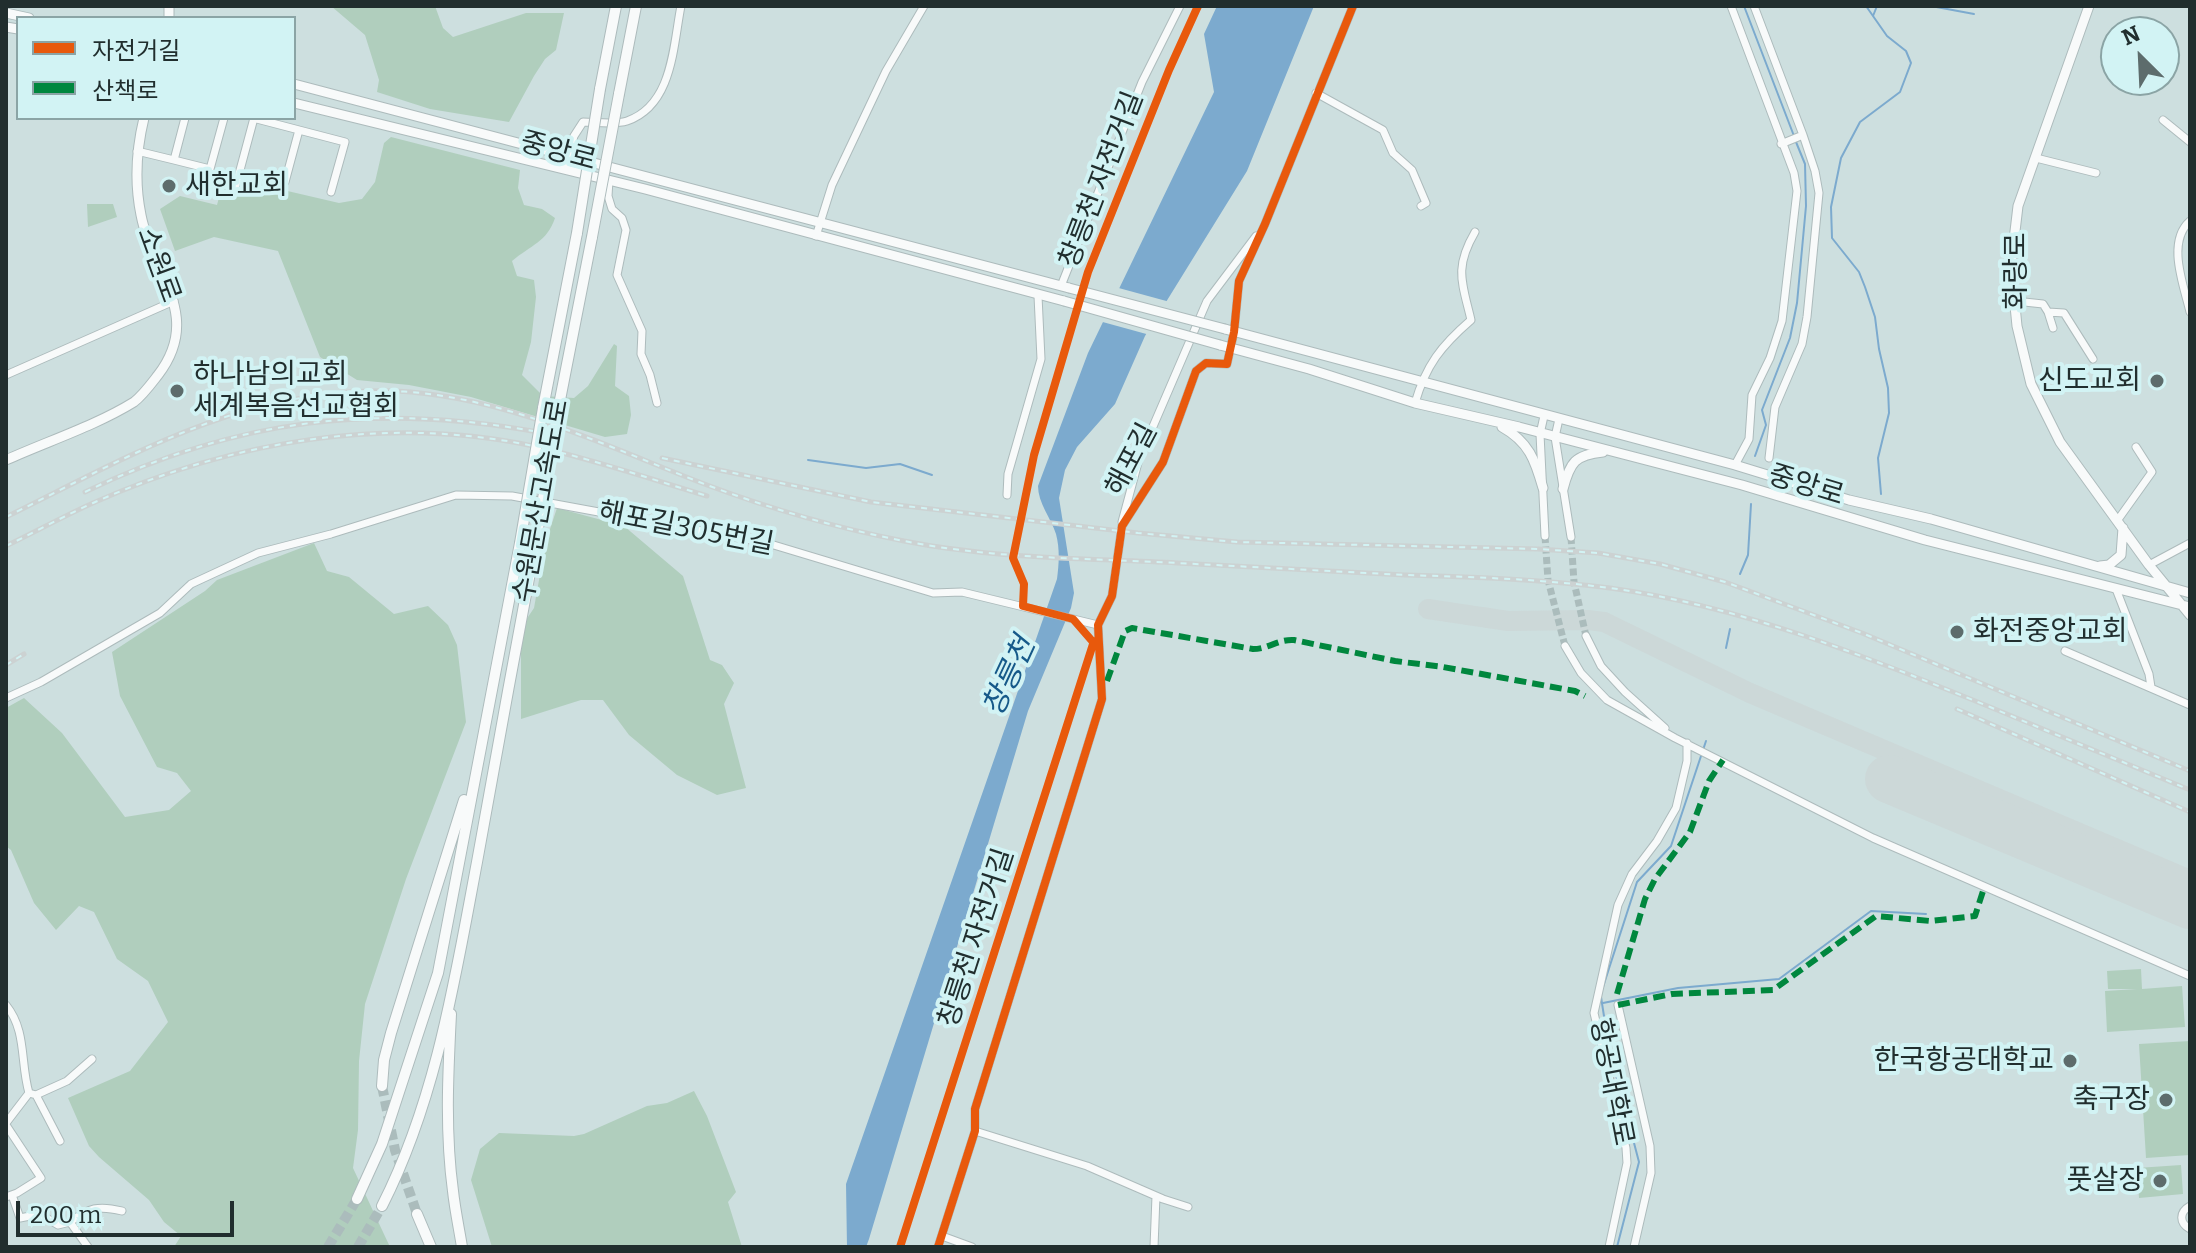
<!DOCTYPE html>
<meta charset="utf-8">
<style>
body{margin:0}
#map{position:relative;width:2196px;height:1253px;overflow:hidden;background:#cddfdf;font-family:Bitter,"Noto Sans KR",serif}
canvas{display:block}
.frame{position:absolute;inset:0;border:8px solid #212e2e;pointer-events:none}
.legend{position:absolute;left:16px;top:16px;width:280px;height:104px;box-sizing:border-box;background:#d2f3f4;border:2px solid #8ba4a5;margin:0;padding:10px 14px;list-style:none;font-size:24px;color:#212e2e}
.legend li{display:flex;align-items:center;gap:16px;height:40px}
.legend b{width:40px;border:2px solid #8ba4a5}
.north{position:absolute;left:2100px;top:16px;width:80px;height:80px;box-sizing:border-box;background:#d2f3f4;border:2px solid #8ba4a5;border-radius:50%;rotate:336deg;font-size:22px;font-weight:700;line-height:32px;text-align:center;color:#212e2e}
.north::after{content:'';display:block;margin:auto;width:28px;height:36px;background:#5d6c6c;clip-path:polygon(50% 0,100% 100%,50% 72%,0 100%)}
.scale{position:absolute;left:16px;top:1201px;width:218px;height:36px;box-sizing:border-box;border:4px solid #212e2e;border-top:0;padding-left:10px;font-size:24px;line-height:28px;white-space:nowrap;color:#212e2e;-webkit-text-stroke:6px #d2f3f4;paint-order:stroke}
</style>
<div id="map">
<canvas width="2196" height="1253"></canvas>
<div class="frame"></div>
<ul class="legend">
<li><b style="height:10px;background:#e8590c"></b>자전거길</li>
<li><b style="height:10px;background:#00873e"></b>산책로</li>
</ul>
<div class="north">N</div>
<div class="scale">200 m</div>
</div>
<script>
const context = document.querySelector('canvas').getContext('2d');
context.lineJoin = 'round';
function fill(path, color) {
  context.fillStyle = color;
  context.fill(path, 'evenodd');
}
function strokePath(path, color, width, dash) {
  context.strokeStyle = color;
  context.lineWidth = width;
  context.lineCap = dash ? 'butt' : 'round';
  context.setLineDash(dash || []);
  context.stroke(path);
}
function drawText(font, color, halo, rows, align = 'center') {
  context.font = font + ' Bitter,"Noto Sans KR",serif';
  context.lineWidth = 8;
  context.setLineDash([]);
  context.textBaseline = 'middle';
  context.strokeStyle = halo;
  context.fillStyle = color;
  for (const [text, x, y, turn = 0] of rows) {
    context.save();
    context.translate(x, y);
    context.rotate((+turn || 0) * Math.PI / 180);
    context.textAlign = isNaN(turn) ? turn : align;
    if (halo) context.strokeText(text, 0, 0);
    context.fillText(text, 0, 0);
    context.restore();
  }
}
fill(new Path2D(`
 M331 6H435L443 28 453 37 526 13H564L556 50 545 59 534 76 509 122 430 109 377 92 379 80 365 35Z
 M391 137 520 170 518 188 524 205 542 209 555 218C547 242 531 245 512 261L517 276 534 280 536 297 531 342 522 375 543 396 574 398 588 386 614 344 617 346 615 386 629 396 631 415 627 434 605 437 471 397 409 385 357 380 320 357 278 251 214 237 175 251 160 209 180 196 217 205 222 186 255 192 266 186 339 203 362 199 375 182 384 143Z
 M87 204H113L117 217 88 227Z
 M557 508 624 526 683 576 710 660 722 665 734 683 724 704 746 788 717 795 677 775 629 735 603 700H581L521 719V651L526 620 534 608 546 541Z
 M314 543 327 571 349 577 394 614 428 606 448 625 457 645 466 722 406 879 365 1004 359 1061 358 1130 353 1168 390 1247H174L181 1236 164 1222 149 1200 99 1157 89 1146 68 1098 130 1071 168 1022 148 981 117 959 94 912 79 906 56 930 34 903 11 850 6 846V708L24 698 62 733 125 817 169 810 191 791 177 773 157 767 120 696 112 652 205 591 217 580Z
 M2141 969 2142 989 2182 986 2185 1027 2107 1032 2105 991 2137 989H2108L2107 971Z
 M2190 1041V1155L2146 1158 2139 1044Z
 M694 1091 707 1116 736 1192 728 1202 742 1247H492L471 1180 480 1149 499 1133 574 1136 584 1134 647 1106 667 1103Z
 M2181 1165 2183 1194 2139 1198 2137 1168Z`), '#b0cebd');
fill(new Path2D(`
 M1217 6H1314L1247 171 1145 336 1115 404 1077 447 1065 470 1059 498 1074 593 1071 608 1028 711 869 1239 866 1247H847L846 1184 1057 579C1059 564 1060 549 1056 534 1051 518 1038 503 1038 486L1088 353 1214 92 1204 34Z`), '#7caace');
fill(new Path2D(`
 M1115 287 1170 302 1150 335 1099 321Z`), '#cddfdf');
strokePath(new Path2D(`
 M1744 6 1794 136
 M1866 6 1887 36 1906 51 1911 63 1900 92 1860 122 1841 158 1831 207 1832 238 1859 272 1865 287 1875 317 1879 349 1888 388 1889 413 1878 458 1881 494
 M1931 6 1974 14
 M1873 16 1877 6
 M1755 456 1766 425 1762 410 1790 338 1797 303 1806 206 1805 164 1796 142
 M808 460 866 468 900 464 932 475
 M1740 574 1748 555 1751 504
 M1726 648 1730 629
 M1603 987 1637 882 1671 846 1706 741
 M1601 997 1609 1048 1639 1162 1617 1247
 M1603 1003 1678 988 1779 979 1871 911 1926 914`), '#7caace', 2);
strokePath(new Path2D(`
 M1428 609 1508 621 1588 620 1604 622 1750 693 2190 880`), '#ccd8d8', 20);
strokePath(new Path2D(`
 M1889 779 2190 905`), '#ccd8d8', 48);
strokePath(new Path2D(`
 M1545 536 1548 580 1565 646
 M1571 537 1574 582 1586 636`), '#abbcbc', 7, [7, 3.5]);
strokePath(new Path2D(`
 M382 1086 395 1150 417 1214
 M328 1247 357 1199
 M358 1247 382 1206`), '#abbcbc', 10, [10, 5]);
const minor = new Path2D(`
 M1731 6 1794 173 1797 191 1782 321 1770 358 1752 395 1749 439 1735 465
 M1754 6 1803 135 1815 171 1819 193 1807 317 1802 344 1775 407 1769 458
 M1316 93 1383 130 1393 153 1412 170 1426 203 1421 206
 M253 118 345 142 331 192
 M2163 120 2190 142
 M1781 144 1803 135
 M137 151 174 160 185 118
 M2036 158 2096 173
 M174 160 210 169 224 118
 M565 169 574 136 583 122C596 122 615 125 627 121 673 105 673 46 681 6
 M609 180 608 196 612 209 622 218 626 230 617 275 642 331 641 354 650 375 657 403
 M285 182 299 130
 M236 185 254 118
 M2190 221C2166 242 2184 286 2190 312
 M816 236 832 185 886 71 924 6
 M1061 286 1142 82 1180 6
 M2015 301 2043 304 2048 312 2064 313 2093 359
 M2048 312 2053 328
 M6 375 174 301
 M1415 403C1426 365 1441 346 1471 320 1462 282 1454 268 1475 232
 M1544 416 1540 434 1545 536
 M1559 419 1555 437 1571 537
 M1007 495 1008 474 1041 359 1038 296
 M2117 521 2152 472 2136 447
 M1122 522 1139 459 1207 301 1256 236
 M2149 565 2190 543
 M2116 589 2149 674 2151 687
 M1586 636 1601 666 1625 692 1665 728
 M1565 646 1581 673 1607 700 1675 738 1873 838 2190 976
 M2065 651 2190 705
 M6 698 41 682 160 613 191 584 258 553 331 534 456 495 512 496 767 543 933 593 962 592 1098 625
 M6 1005C27 1031 20 1062 29 1093
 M1618 1005 1650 1146 1651 1173 1634 1247
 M36 1095 60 1141
 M6 1123 29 1093 36 1095 67 1081 92 1059
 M6 1125 41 1178 17 1193 6 1197
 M975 1131 1087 1166 1163 1199 1188 1207
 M12 1195 20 1218 40 1214 58 1225 70 1222 88 1247
 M2190 1206C2179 1212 2179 1223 2190 1229
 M70 1222C89 1208 98 1205 122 1211
 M942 1236 972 1247
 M938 1247 975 1131V1109L1102 699 1098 625 1112 596 1122 526 1163 462 1196 371 1206 363 1227 364 1234 332 1239 281 1265 224 1353 6
 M1154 1247 1156 1196
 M1609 1247 1627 1163 1626 1148 1594 1013 1618 905 1632 874 1657 841 1676 808 1687 761V743`);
const major = new Path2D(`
 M2089 6 2018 206 2011 265 2017 326 2031 384 2060 442 2149 565 2190 615
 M6 13 29 18
 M169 18V6
 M6 27 18 29
 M294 84 1069 288
 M294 103 645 189 1064 301
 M1225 329 1735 465 1849 500 1931 519 2190 593
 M1220 345 1309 369 1415 403 1519 427 1742 485 1925 540 2190 607
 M1502 427C1529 442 1535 460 1543 488
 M6 460C48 441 95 426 134 402 143 395 151 384 158 375 204 315 152 273 141 215 134 181 136 151 144 118
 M1563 489C1570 462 1575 455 1603 452
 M2100 566 2109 565 2121 555 2123 528`);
const highway = new Path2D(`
 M600 89 616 6
 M619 94 636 6
 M543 408 577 233
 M558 410 592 237
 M451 1014C448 1073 445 1132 453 1191 455 1210 459 1228 462 1247
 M382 1086 384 1060 391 1033 464 800
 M357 1199 382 1144 438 973 520 543
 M382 1206C436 1100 455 979 477 862 496 757 515 651 535 546
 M417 1214 431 1247`);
strokePath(minor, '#adbbbc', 9);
strokePath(major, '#adbbbc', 11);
strokePath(highway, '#adbbbc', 12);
strokePath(minor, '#f8fafa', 7);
strokePath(major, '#f8fafa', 9);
strokePath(highway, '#f8fafa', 10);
const rail = new Path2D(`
 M662 458 871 502 1138 533 1237 542 1538 549 1598 553 1660 564 1725 582 1862 633 2190 771
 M85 492C238 418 378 402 544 433
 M6 517C126 458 231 395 369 391 486 387 600 444 707 485 771 509 837 528 904 541 994 559 1086 558 1177 563 1253 567 1329 571 1405 575 1473 577 1542 579 1610 588 1741 606 1868 657 1990 707 2056 735 2124 762 2190 790
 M6 546C35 532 64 516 93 503 232 441 388 414 538 447 595 460 651 479 707 496
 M6 665 24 654
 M1957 709 2190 812`);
strokePath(rail, '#ccd2d2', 5);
strokePath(rail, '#d2f3f4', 2, [6]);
const majorBridge = new Path2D(`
 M1069 288 1225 329
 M1064 301 1220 345`);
const highwayBridge = new Path2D(`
 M577 233 600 89
 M592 237 619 94
 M520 543 543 408
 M535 546 558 410`);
strokePath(majorBridge, '#adbbbc', 11, []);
strokePath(highwayBridge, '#adbbbc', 12, []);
strokePath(majorBridge, '#f8fafa', 9);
strokePath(highwayBridge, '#f8fafa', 10);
strokePath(new Path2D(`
 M1107 681 1125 631 1132 628 1253 649C1269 649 1278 639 1294 640L1395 661 1443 667 1575 691 1585 696
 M1617 994 1645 899 1655 879 1690 832 1709 781 1723 760
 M1618 1005 1672 994 1773 990 1876 916 1930 921 1975 916 1984 888`), '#00873e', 6, [12, 6]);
strokePath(new Path2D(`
 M1093 642 1073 619 1023 606 1024 584 1013 558 1034 455 1088 272 1169 70 1198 6
 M900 1247 1094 641
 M938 1247 975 1131V1109L1102 699 1098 625 1112 596 1122 526 1163 462 1196 371 1206 363 1227 364 1234 332 1239 281 1265 224 1353 6`), '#e8590c', 8);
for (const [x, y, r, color] of [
 [169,186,8,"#5d6c6c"],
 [2157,381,8,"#5d6c6c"],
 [177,391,8,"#5d6c6c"],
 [1957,632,8,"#5d6c6c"],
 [2070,1061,8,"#5d6c6c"],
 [2166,1100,8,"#5d6c6c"],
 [2160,1181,8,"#5d6c6c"]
]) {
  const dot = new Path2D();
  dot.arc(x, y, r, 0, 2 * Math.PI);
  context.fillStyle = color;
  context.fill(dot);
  strokePath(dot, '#d2f3f4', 3);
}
drawText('28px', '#212e2e', '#d2f3f4', [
 ["중앙로",558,152,15],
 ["창릉천 자전거길",1102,180,-69],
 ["소원로",158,265,70],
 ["화랑로",2017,271,-90],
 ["해포길",1132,460,-62],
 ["중앙로",1806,486,17],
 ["수원문산고속도로",542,501,-80],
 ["해포길305번길",686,529,11],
 ["창릉천 자전거길",977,938,-72],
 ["항공대학로",1611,1082,79]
]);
drawText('28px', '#212e2e', '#d2f3f4', [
 ["새한교회",185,186,"left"],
 ["하나남의교회",193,375,"left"],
 ["세계복음선교협회",193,407,"left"],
 ["신도교회",2141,381],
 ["화전중앙교회",1973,632,"left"],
 ["한국항공대학교",2054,1061],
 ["축구장",2150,1100],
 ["풋살장",2144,1181]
], 'right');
drawText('italic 30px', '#165989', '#d2f3f4', [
 ["창릉천",1010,677,-65]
]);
</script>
